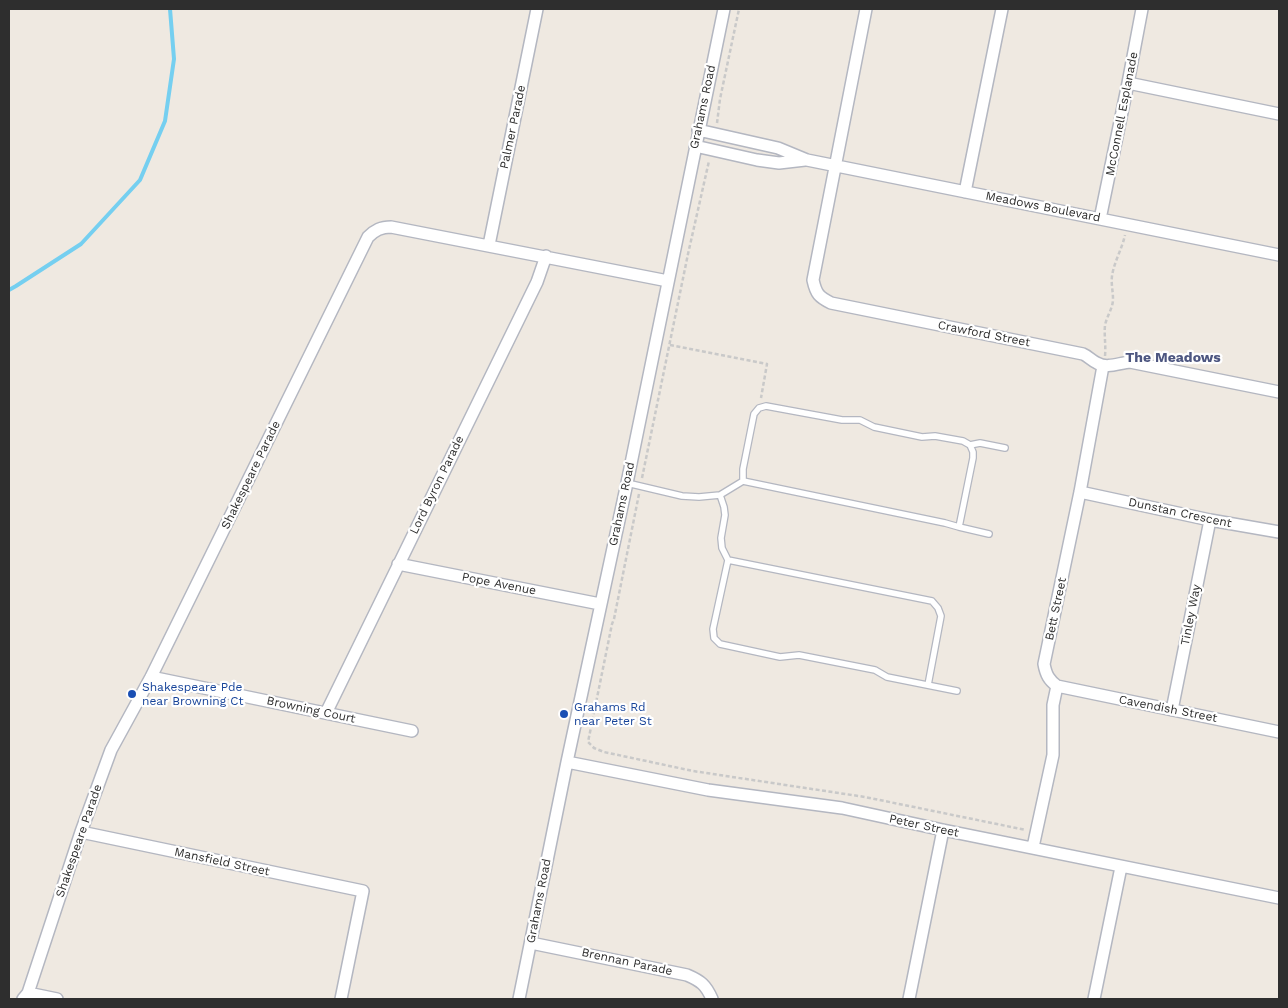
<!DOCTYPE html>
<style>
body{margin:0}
#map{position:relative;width:1288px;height:1008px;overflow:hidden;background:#efe9e1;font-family:"Work Sans",sans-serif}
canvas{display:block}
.frame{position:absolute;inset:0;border:10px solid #2e2e2e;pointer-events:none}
</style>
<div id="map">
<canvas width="1288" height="1008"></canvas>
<div class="frame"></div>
</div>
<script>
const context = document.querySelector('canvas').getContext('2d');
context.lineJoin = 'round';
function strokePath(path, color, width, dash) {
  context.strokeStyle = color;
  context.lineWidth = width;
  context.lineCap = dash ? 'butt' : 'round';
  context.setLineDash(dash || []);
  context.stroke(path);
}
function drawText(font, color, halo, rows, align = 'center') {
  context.font = font + ' "Work Sans",sans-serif';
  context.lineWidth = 4.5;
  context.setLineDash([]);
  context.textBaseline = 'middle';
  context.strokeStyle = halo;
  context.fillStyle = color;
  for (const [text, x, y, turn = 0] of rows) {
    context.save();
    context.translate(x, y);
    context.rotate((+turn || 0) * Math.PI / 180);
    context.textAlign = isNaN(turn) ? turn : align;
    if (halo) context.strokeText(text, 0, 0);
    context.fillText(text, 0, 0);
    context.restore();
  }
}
strokePath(new Path2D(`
 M9 290 16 286 81 244 140 180 165 121 174 59 170 9`), '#75cff0', 4);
const lane = new Path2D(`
 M970 445 980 443 1005 448
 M627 483 682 496 699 497 720 495 743 481V469L754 414 759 408 766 406 842 420H860L874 427 922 437 935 436 963 441 970 445 973 452V458L959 527 945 523 743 481
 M720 495 724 507 725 515 721 538 722 548 728 560 932 601 938 608 941 616 928 685
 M959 527 989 534
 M728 560 713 629 714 638 720 644 780 657 799 655 875 670 887 677 957 691`);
const street = new Path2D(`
 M866 9 813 280C816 294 819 297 831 303L1083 354C1088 356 1092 361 1097 363 1107 369 1119 363 1130 362L1279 392
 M1128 83 1279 114
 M698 130 778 148 807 160 1279 255
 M695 146 757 160 779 163 805 160
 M965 192 1002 9
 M1100 219 1128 83 1142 9
 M489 245 537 9
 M1080 492 1210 520 1279 532
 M398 564 600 604
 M151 677 412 731
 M1057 686 1279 732
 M1172 710 1210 520
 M326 713 537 282 546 256
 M567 762 708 790 842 808 943 830 1279 898
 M81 832 363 891 341 999
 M1033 847 1053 755V705L1057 686C1049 680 1046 675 1044 664L1080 492 1103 366
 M531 943 687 975C701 981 706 985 712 999
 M28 993 57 999
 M23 999 28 993 81 832 111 750 151 677 368 237C375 230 381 227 391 227L668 281
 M519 999 567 762 627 483 724 9
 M909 999 943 830
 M1094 999 1121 867`);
strokePath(lane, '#b4b7c1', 8);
strokePath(street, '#b4b7c1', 14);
strokePath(new Path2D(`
 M717 123 720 99 739 9
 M670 345 767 364 761 398
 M1105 356C1106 345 1104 335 1105 325 1107 316 1113 308 1113 299 1113 291 1111 284 1112 276 1114 262 1122 249 1125 235
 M642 478 688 254 709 161
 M639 494 614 619 612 624 588 742 594 748 604 752 693 771 865 797 1026 830`), '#c9c9c9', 2.5, [4, 2.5]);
strokePath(lane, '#fff', 5.5);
strokePath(street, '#fff', 11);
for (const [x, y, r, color] of [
 [132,694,5,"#1a4fb4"],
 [564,714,5,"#1a4fb4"]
]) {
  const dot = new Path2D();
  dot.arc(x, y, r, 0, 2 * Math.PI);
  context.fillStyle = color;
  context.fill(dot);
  strokePath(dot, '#fff', 2);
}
drawText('12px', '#2e2e2e', '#fff', [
 ["Grahams Road",703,107,-78],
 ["McConnell Esplanade",1122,114,-79],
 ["Palmer Parade",513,127,-78],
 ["Meadows Boulevard",1043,207,11],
 ["Crawford Street",984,334,11],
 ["Shakespeare Parade",251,475,-64],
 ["Lord Byron Parade",437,485,-64],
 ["Grahams Road",622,504,-78],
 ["Dunstan Crescent",1180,513,12],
 ["Pope Avenue",499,584,11],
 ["Bett Street",1056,609,-78],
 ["Tinley Way",1191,615,-79],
 ["Cavendish Street",1168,709,11],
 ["Browning Court",311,710,12],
 ["Peter Street",924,826,12],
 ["Shakespeare Parade",79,841,-71],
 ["Mansfield Street",222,862,12],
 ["Grahams Road",539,901,-79],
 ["Brennan Parade",627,962,12]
]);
drawText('12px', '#164399', '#fff', [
 ["Shakespeare Pde",142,687],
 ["near Browning Ct",142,701],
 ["Grahams Rd",574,707],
 ["near Peter St",574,721]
], 'left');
drawText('bold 14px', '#4d5680', '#fff', [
 ["The Meadows",1173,358]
]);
</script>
